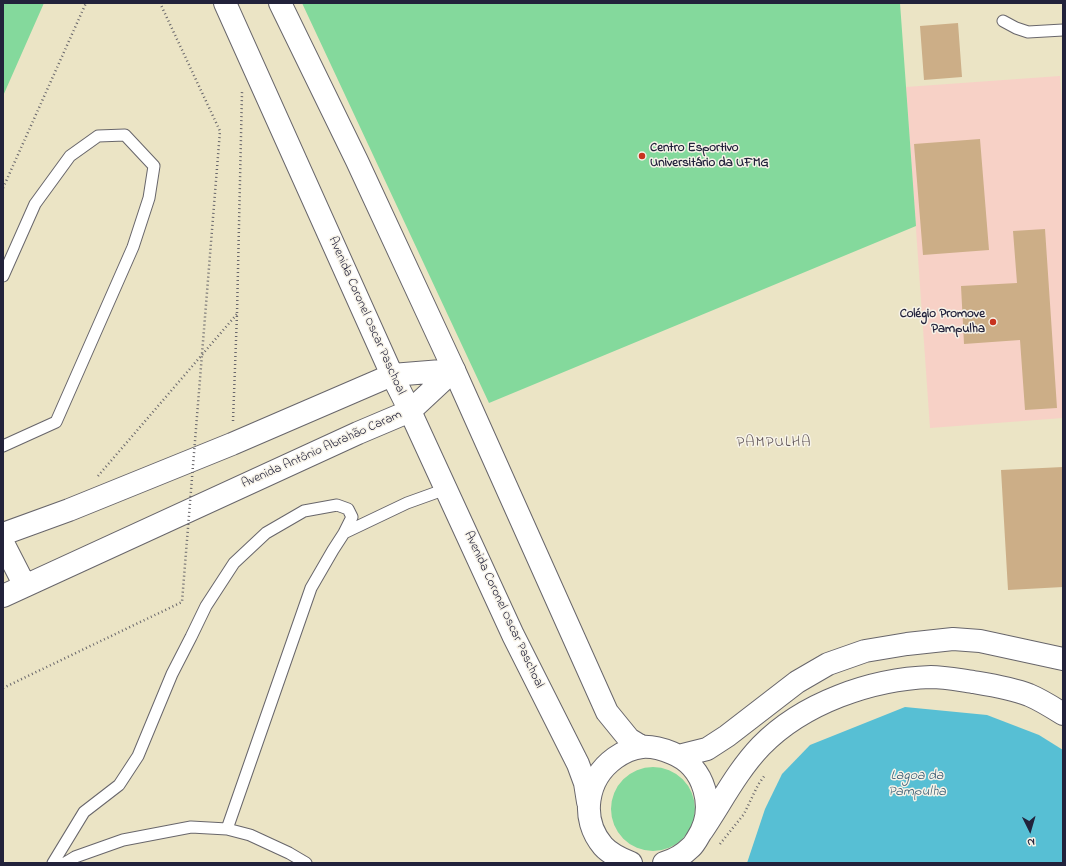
<!DOCTYPE html>
<meta charset="utf-8">
<style>
body{margin:0}
#map{position:relative;width:1066px;height:866px;overflow:hidden;background:#ebe4c5;font-family:"Indie Flower",sans-serif}
canvas{display:block}
.frame{position:absolute;inset:0;border:4px solid #22223b;pointer-events:none}
.north{position:absolute;left:1010px;top:810px;width:40px;height:40px;-webkit-text-stroke:3px #f7f3e8;paint-order:stroke;rotate:175deg;font-size:11px;font-weight:700;line-height:16px;text-align:center;color:#22223b}
.north::after{content:'';display:block;margin:auto;width:14px;height:18px;background:#22223b;clip-path:polygon(50% 0,100% 100%,50% 72%,0 100%)}
</style>
<div id="map">
<canvas width="1066" height="866"></canvas>
<div class="frame"></div>
<div class="north">N</div>
</div>
<script>
const context = document.querySelector('canvas').getContext('2d');
context.lineJoin = 'round';
function fill(path, color) {
  context.fillStyle = color;
  context.fill(path, 'evenodd');
}
function strokePath(path, color, width, dash) {
  context.strokeStyle = color;
  context.lineWidth = width;
  context.lineCap = dash ? 'butt' : 'round';
  context.setLineDash(dash || []);
  context.stroke(path);
}
function drawText(font, color, halo, rows, align = 'center') {
  context.font = font + ' "Indie Flower",sans-serif';
  context.lineWidth = 3;
  context.setLineDash([]);
  context.textBaseline = 'middle';
  context.strokeStyle = halo;
  context.fillStyle = color;
  for (const [text, x, y, turn = 0] of rows) {
    context.save();
    context.translate(x, y);
    context.rotate((+turn || 0) * Math.PI / 180);
    context.textAlign = isNaN(turn) ? turn : align;
    if (halo) context.strokeText(text, 0, 0);
    context.fillText(text, 0, 0);
    context.restore();
  }
}
fill(new Path2D(`
 M1060 76 1063 114V418L930 428 906 87Z`), '#f7d1c6');
fill(new Path2D(`
 M3 3H44L3 96Z
 M302 3H900L916 226 489 403Z
 M611 809a42 42 0 1 1 84 0a42 42 0 1 1-84 0Z`), '#84d99c');
fill(new Path2D(`
 M905 707 987 715 1039 735 1063 750V863H747L765 809 782 774 810 745Z`), '#57bfd4');
fill(new Path2D(`
 M958 23 962 77 924 80 920 26Z
 M980 139 989 250 923 255 914 144Z
 M1045 229 1057 408 1025 410 1020 340 964 344 961 286 1017 283 1013 231Z
 M1063 467V587L1008 590 1001 470Z`), '#ccae87');
const service = new Path2D(`
 M1003 21 1016 28 1028 32 1063 30
 M3 276 35 204 70 156 98 136 125 135 154 166 149 198 133 247 56 422 3 446
 M344 533 407 503 446 489
 M53 863 84 812 119 785 138 756 172 674 191 637 206 606 234 563 266 533 304 511 337 505 348 509 352 517 344 533 333 550 311 588 227 829
 M65 863 75 857 123 840 191 827 227 829 250 835 289 853 306 863`);
const tertiary = new Path2D(`
 M454 370 607 712 629 739 642 747
 M392 375 410 411 513 635 578 764 585 783 588 802
 M679 756 707 749 727 736 797 682 828 664 865 651 907 644 953 639 980 641 1063 659
 M702 831C721 803 737 771 761 746 803 703 871 679 931 677 944 677 959 680 973 682 991 685 1011 688 1029 695 1041 700 1052 707 1063 714
 M631 863C621 859 610 854 603 846 580 819 586 779 615 758 622 753 633 748 642 747 653 746 662 749 672 753 705 766 717 809 697 839 695 842 693 846 690 848 682 856 674 860 664 863`);
const primary = new Path2D(`
 M225 3 392 375
 M280 3 357 161 454 370
 M3 534 69 510 232 444 392 375 454 370
 M3 543 25 586
 M3 596 358 433 410 411 454 370`);
strokePath(service, '#68666b', 13);
strokePath(tertiary, '#68666b', 24);
strokePath(primary, '#68666b', 24);
strokePath(new Path2D(`
 M3 188 86 3
 M233 421 237 314 242 92
 M98 476 237 314
 M720 844 744 814 758 785 765 775`), '#68666b', 2.5, [1, 3]);
strokePath(service, '#fff', 11);
strokePath(tertiary, '#fff', 22);
strokePath(primary, '#fff', 22);
strokePath(new Path2D(`
 M3 688 182 602 220 131 160 3`), '#68666b', 2.5, [1, 3]);
for (const [x, y, r, color] of [
 [642,156,4,"#c8321e"],
 [993,322,4,"#c8321e"]
]) {
  const dot = new Path2D();
  dot.arc(x, y, r, 0, 2 * Math.PI);
  context.fillStyle = color;
  context.fill(dot);
  strokePath(dot, '#f7f3e8', 1.5);
}
drawText('bold 13px', '#22223b', '#f7f3e8', [
 ["Centro Esportivo",650,149],
 ["Universitário da UFMG",650,164],
 ["Colégio Promove",985,315,"right"],
 ["Pampulha",985,330,"right"]
], 'left');
drawText('13px', '#22223b', '#f7f3e8', [
 ["Avenida Coronel Oscar Paschoal",366,316,66],
 ["Avenida Antônio Abrahão Caram",322,450,-24],
 ["Avenida Coronel Oscar Paschoal",503,610,65]
]);
drawText('italic 14px', '#355971', '#f7f3e8', [
 ["Lagoa da",917,777],
 ["Pampulha",917,793]
]);
context.letterSpacing = '1px';
drawText('15px', '#5e5356', '#f7f3e8', [
 ["PAMPULHA",774,444]
]);
context.letterSpacing = '0px';
</script>
